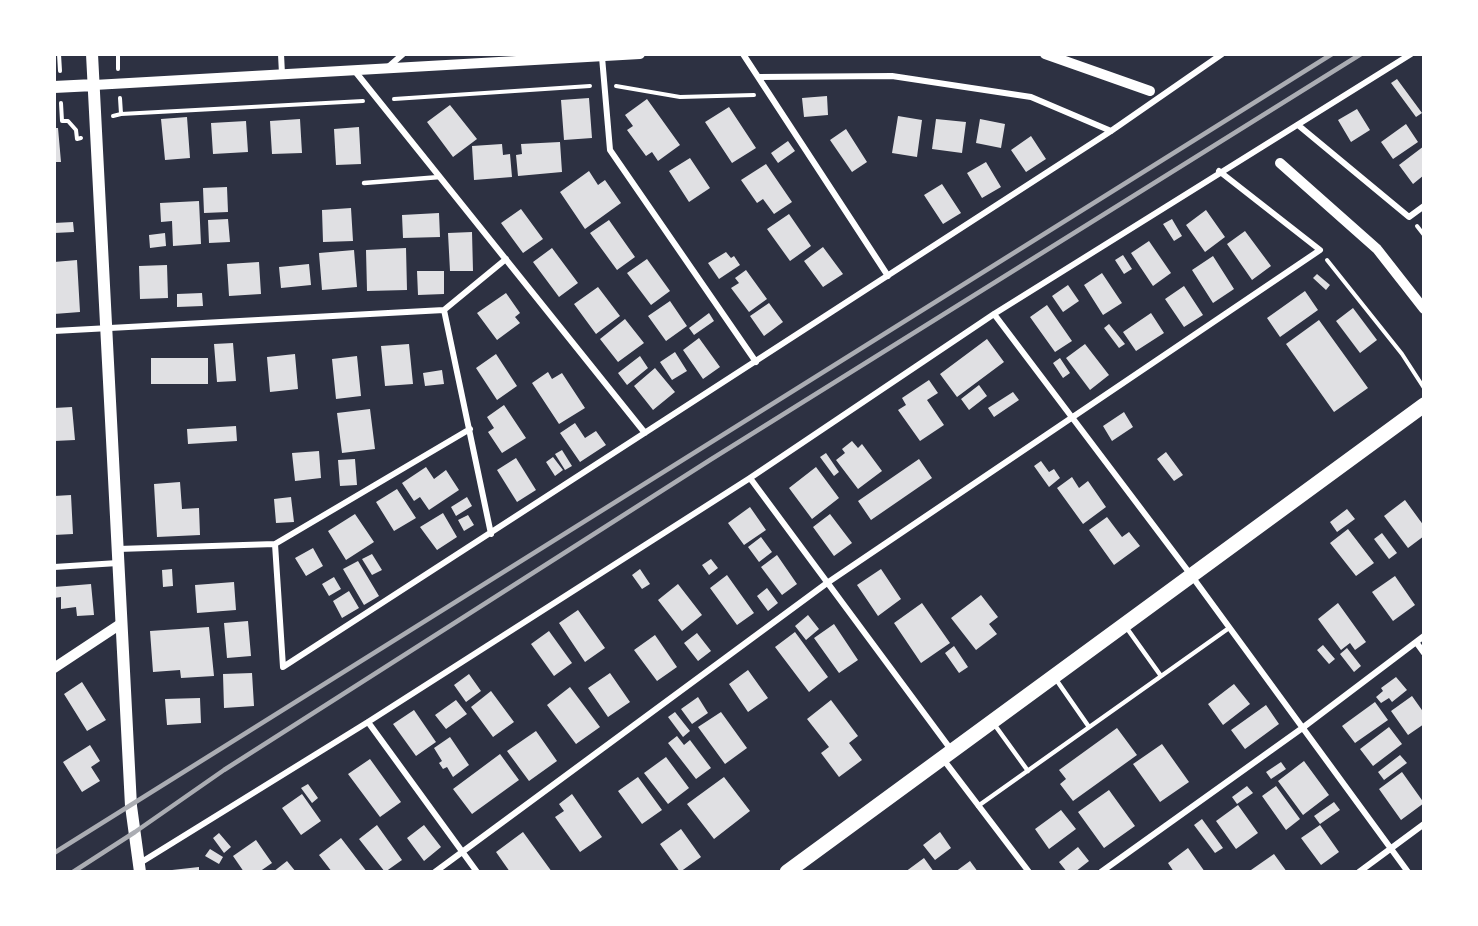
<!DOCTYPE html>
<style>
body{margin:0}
#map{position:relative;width:1478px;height:926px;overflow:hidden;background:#2d3142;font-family:"Work Sans",sans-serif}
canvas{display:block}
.frame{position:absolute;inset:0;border:56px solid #fff;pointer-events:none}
</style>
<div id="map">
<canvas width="1478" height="926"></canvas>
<div class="frame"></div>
</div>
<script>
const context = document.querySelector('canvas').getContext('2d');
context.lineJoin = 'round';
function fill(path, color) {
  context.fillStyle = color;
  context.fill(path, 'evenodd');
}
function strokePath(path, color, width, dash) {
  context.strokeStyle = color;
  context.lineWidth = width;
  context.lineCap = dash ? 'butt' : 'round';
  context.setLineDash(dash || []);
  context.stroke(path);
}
fill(new Path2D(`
 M1397 79 1422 113 1416 117 1391 83Z
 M827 96 828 115 804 117 802 98Z
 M589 98 592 138 564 140 561 100Z
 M647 99 680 145 658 161 652 152 646 156 627 130 633 126 625 115Z
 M450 105 477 139 453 157 427 122Z
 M729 107 756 148 732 163 705 122Z
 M1357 109 1370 130 1351 142 1338 120Z
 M898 116 922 120 917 157 892 153Z
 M187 117 190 158 165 160 161 119Z
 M300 119 302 153 272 154 270 121Z
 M936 119 966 122 962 153 932 149Z
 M980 119 1005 124 1001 148 976 143Z
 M246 121 248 152 213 154 211 123Z
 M1406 124 1418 142 1393 159 1381 142Z
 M359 127 361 164 336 165 334 129Z
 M54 128H58L61 162H54Z
 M846 129 867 162 852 172 830 140Z
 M1031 136 1046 159 1026 172 1011 150Z
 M788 141 795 151 778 163 771 153Z
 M560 142 562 172 518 176 516 155 522 154 521 144Z
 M502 144 503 155 510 154 512 177 474 180 472 146Z
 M1424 146V175L1413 184 1399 165Z
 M690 158 710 188 689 202 669 171Z
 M986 162 1001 187 982 198 967 173Z
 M766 164 792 202 774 214 763 199 757 203 741 180Z
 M589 171 598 185 605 180 621 203 585 229 560 192Z
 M942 184 961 213 943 224 924 195Z
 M227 187 228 212 204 213 203 188Z
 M199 201 201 244 173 246 172 221 161 222 160 203Z
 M351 208 353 241 323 242 322 210Z
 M521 209 543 239 523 253 501 223Z
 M1206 210 1225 237 1205 252 1186 225Z
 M439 213 440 237 403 238 402 215Z
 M789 214 811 246 790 261 767 229Z
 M228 219 230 242 209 243 208 220Z
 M1172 219 1182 236 1174 241 1163 224Z
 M609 220 635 257 617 270 590 233Z
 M73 222 74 232 54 233V223Z
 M1245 231 1271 266 1252 280 1227 244Z
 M472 232 473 271H450L448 233Z
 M165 233 166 246 150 248 149 235Z
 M1149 241 1171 273 1153 286 1131 253Z
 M823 247 843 274 823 287 804 261Z
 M406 248 407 290 367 291 366 250Z
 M552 248 578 283 559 297 533 262Z
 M354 250 357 287 322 290 319 253Z
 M726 252 731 258 734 256 740 265 719 279 708 263Z
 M1123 255 1132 269 1124 274 1115 260Z
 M1213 256 1234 289 1213 303 1192 270Z
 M647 259 670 291 651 305 627 273Z
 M77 260 80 312 54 314V262Z
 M259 262 261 294 229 296 227 264Z
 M309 264 311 285 281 288 279 267Z
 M167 265 168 298 140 299 139 266Z
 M746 270 767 299 749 312 731 288 739 283 735 278Z
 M417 271H444V294L418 295Z
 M1102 273 1122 303 1103 315 1084 285Z
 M1317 274 1330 285 1326 290 1313 278Z
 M1068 285 1079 301 1063 312 1052 296Z
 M1184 286 1203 315 1184 327 1165 299Z
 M598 287 620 316 596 334 574 304Z
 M1305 291 1318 310 1280 337 1267 318Z
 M202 293 203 306 177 307V294Z
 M506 293 520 313 515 317 520 323 497 340 477 313Z
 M670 301 687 326 666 341 648 316Z
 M769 303 783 322 764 336 750 316Z
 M1047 305 1072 341 1055 352 1030 317Z
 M1353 308 1377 340 1360 353 1336 321Z
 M709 313 714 321 694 335 689 328Z
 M1151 313 1164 333 1136 351 1123 332Z
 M625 319 644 343 618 362 600 339Z
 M1319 320 1368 388 1334 412 1286 344Z
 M1109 324 1125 344 1119 348 1104 328Z
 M699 338 720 367 703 379 683 350Z
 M987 339 1004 362 957 397 940 374Z
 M233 343 236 381 217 382 214 344Z
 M409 344 413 384 385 386 381 346Z
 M1085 344 1109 375 1090 390 1066 358Z
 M675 352 687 371 672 380 660 362Z
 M295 354 298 389 270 392 267 357Z
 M496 354 517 386 497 400 476 368Z
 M357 356 361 396 336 399 332 359Z
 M640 356 648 368 627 385 618 373Z
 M151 358H208V384H151Z
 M1060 358 1070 373 1063 378 1053 363Z
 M655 368 675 392 653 410 634 386Z
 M442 370 444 384 425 386 423 373Z
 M548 372 552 379 562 373 585 408 559 424 532 383Z
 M929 380 938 393 927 400 944 425 920 441 898 410 906 405 902 398Z
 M979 385 987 396 969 410 961 399Z
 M1013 392 1019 400 994 417 988 408Z
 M504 405 526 438 502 453 488 432 494 428 487 417Z
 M72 407 75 440 54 441V408Z
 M370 409 375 449 342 453 337 413Z
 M1124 412 1133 427 1112 441 1103 426Z
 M575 423 585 438 596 431 606 445 580 462 560 433Z
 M236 426 237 441 188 444 187 429Z
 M852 441 858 448 862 444 882 471 858 489 836 460 845 453 842 449Z
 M562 450 572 466 565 470 555 454Z
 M319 451 321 478 295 481 292 453Z
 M1166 452 1183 475 1174 481 1157 459Z
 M826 453 839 472 834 476 820 457Z
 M553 457 563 470 555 476 546 462Z
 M516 458 536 490 517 502 497 470Z
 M355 459 357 485 340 486 338 460Z
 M919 459 932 478 871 520 858 501Z
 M1041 461 1049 472 1054 469 1060 478 1049 487 1034 466Z
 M426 467 434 479 446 470 459 490 429 510 420 497 414 501 402 483Z
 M816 467 839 498 812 519 789 488Z
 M1072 477 1079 488 1088 481 1106 507 1083 524 1057 488Z
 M180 482 182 509 199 508 200 535 157 537 154 484Z
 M397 489 416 518 394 531 376 502Z
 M71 495 73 534 54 535V496Z
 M291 497 294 522 276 523 274 499Z
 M467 497 472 506 456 516 451 507Z
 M1405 500 1424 526V536L1408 548 1384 516Z
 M750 507 766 530 744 545 728 523Z
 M1347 509 1355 519 1337 532 1330 522Z
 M443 513 457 537 437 550 420 527Z
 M355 514 374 542 346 560 328 531Z
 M830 514 852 543 834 556 813 527Z
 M468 515 474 525 464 531 458 520Z
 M1107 517 1122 537 1129 532 1140 546 1114 565 1089 530Z
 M1348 529 1374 563 1356 576 1330 543Z
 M1382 533 1397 553 1389 559 1374 539Z
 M761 537 772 552 759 562 748 547Z
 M313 548 323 566 306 576 295 558Z
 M372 554 382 570 372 575 362 559Z
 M777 555 797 584 782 595 761 567Z
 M711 559 718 568 709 575 702 565Z
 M358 561 379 596 364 605 343 569Z
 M172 569 173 586 163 587 162 570Z
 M640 569 650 584 642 589 632 575Z
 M881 569 901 599 878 616 857 585Z
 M727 575 754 613 737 625 710 588Z
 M1395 576 1415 605 1393 621 1372 592Z
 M334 577 341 589 329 596 322 584Z
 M234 582 236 610 197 613 195 585Z
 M91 584 94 615 77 616 76 607 61 609V597L54 598V587Z
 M678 584 702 615 682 631 658 600Z
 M767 588 778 603 768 611 757 596Z
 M349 591 359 608 342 618 333 601Z
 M981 595 998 617 989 624 997 634 976 650 951 618Z
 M922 603 950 643 921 663 894 623Z
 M1338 603 1366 642 1355 650 1350 643 1341 650 1318 619Z
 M578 610 605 648 585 662 559 623Z
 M808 615 819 629 806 640 795 626Z
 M248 621 251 656 227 658 224 623Z
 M834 624 858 660 839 673 814 638Z
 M209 627 214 676 181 678 180 670 153 672 150 631Z
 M549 631 572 663 554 676 531 644Z
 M795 632 828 677 809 692 775 647Z
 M697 633 711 651 698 661 684 643Z
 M655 635 677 667 657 681 634 650Z
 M1323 645 1335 659 1329 664 1317 650Z
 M954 646 968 667 959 673 945 653Z
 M1347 648 1361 666 1354 672 1340 654Z
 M748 670 768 698 748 712 729 684Z
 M252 673 254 706 224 708 223 674Z
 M610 673 630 702 608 717 588 688Z
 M469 674 481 691 466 702 454 685Z
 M1396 677 1407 690 1392 702 1389 698 1381 703 1376 697 1383 691 1381 688Z
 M82 682 106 720 87 731 64 694Z
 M1234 684 1250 704 1223 725 1208 704Z
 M570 687 600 727 576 744 547 705Z
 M491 691 514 722 493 737 471 707Z
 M1412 696 1424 713V724L1408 735 1391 711Z
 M698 697 708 713 692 724 681 709Z
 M200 698 201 723 167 725 165 699Z
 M456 700 467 714 446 729 435 715Z
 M831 700 858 736 849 743 862 760 839 777 821 753 829 747 807 719Z
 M1375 702 1388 720 1355 743 1342 726Z
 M1266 705 1279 724 1245 749 1231 730Z
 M414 710 436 742 416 756 393 724Z
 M675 712 690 731 683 737 668 717Z
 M721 712 747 748 725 764 698 727Z
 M1389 727 1402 744 1373 766 1360 749Z
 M1117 728 1137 755 1073 801 1060 784 1066 779 1059 770Z
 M536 731 557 761 529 781 507 751Z
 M677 736 684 745 690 740 711 768 696 779 668 743Z
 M450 737 469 765 453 777 447 767 443 769 439 763 442 761 434 748Z
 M1162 744 1189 782 1160 802 1133 764Z
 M90 745 100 761 91 767 100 781 82 792 63 762Z
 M500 754 519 780 472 814 453 789Z
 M1400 755 1407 763 1384 780 1378 772Z
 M666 757 689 788 668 804 644 773Z
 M370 759 401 802 380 817 348 774Z
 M1304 761 1329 795 1303 815 1278 781Z
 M1281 762 1286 769 1271 779 1266 772Z
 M1402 772 1424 803 1401 820 1379 789Z
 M638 777 662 810 642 824 618 791Z
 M724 777 750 811 714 839 687 804Z
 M308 784 318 798 312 803 301 788Z
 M1247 786 1253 793 1237 804 1232 797Z
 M1276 786 1300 819 1286 830 1262 796Z
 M1109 790 1135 826 1104 848 1078 812Z
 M302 794 321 821 301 835 282 808Z
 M572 794 602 837 580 852 555 817 564 811 559 804Z
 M1334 802 1340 810 1320 824 1314 816Z
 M1238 805 1258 833 1236 849 1216 821Z
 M1061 810 1076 829 1049 849 1035 829Z
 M1202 819 1223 848 1215 853 1194 825Z
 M377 825 402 860 385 872 359 839Z
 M424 825 441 847 424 861 407 838Z
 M1320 825 1339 852 1321 865 1301 838Z
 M681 829 701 857 680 872 660 844Z
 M523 832 552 872H510L496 852Z
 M940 832 951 848 935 860 923 845Z
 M219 833 231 847 224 853 213 838Z
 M341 838 367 872H332L319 855Z
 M256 840 272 863 259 872H244L233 856Z
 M1078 847 1089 861 1075 872H1067L1059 862Z
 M1188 848 1205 872H1174L1168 863Z
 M210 849 223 857 219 864 205 856Z
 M1274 854 1287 872H1252L1251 870Z
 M924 858 934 872H905Z
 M287 861 296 872H273Z
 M970 861 978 872H955Z
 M199 867V872H172V870Z`), '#e0e0e3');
strokePath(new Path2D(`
 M59 54 60 71
 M118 54V69
 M616 86 680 97 754 95
 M394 99 590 86
 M61 103 62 121H68L76 130 77 139 81 138
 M121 114 363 101
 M113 116 121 114 120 98
 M1417 226 1424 235
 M1327 260 1402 354 1424 388`), '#fff', 4);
strokePath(new Path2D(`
 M364 183 440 177
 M1126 627 1161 676
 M1055 678 1089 727
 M994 724 1028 771
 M978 806 1229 628`), '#fff', 4.5);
strokePath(new Path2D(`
 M281 54 282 74
 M743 54 888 276
 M602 57 610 150 756 362
 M387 68 403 54
 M354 70 645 433
 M759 77 892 76 1031 97 1111 131
 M1298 125 1409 217 1424 206
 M444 310 491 534
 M994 314 1191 575 1408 872
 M54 331 444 310 506 259
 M750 478 952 751
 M275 544 283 667 1111 131 1222 54
 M118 549 275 544 470 429
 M54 567 118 563
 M1416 642 1424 653
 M368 722 477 872
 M943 759 1029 872
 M140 863 368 722 750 478 994 314 1411 54
 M435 872 827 583 1320 250 1219 171
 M1101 872 1301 729 1424 636
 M1359 872 1424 824`), '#fff', 6);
strokePath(new Path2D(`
 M1045 54 1150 91
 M94 85 640 54
 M1280 163 1377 249 1424 309
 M54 668 122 623`), '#fff', 10);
strokePath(new Path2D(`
 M92 54 131 806 140 872
 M54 87 94 85`), '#fff', 12);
strokePath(new Path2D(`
 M787 872 1424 405`), '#fff', 15);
strokePath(new Path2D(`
 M54 853 1332 54
 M73 872 135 832 224 770 710 460 1361 54`), '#abadb3', 4.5);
</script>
